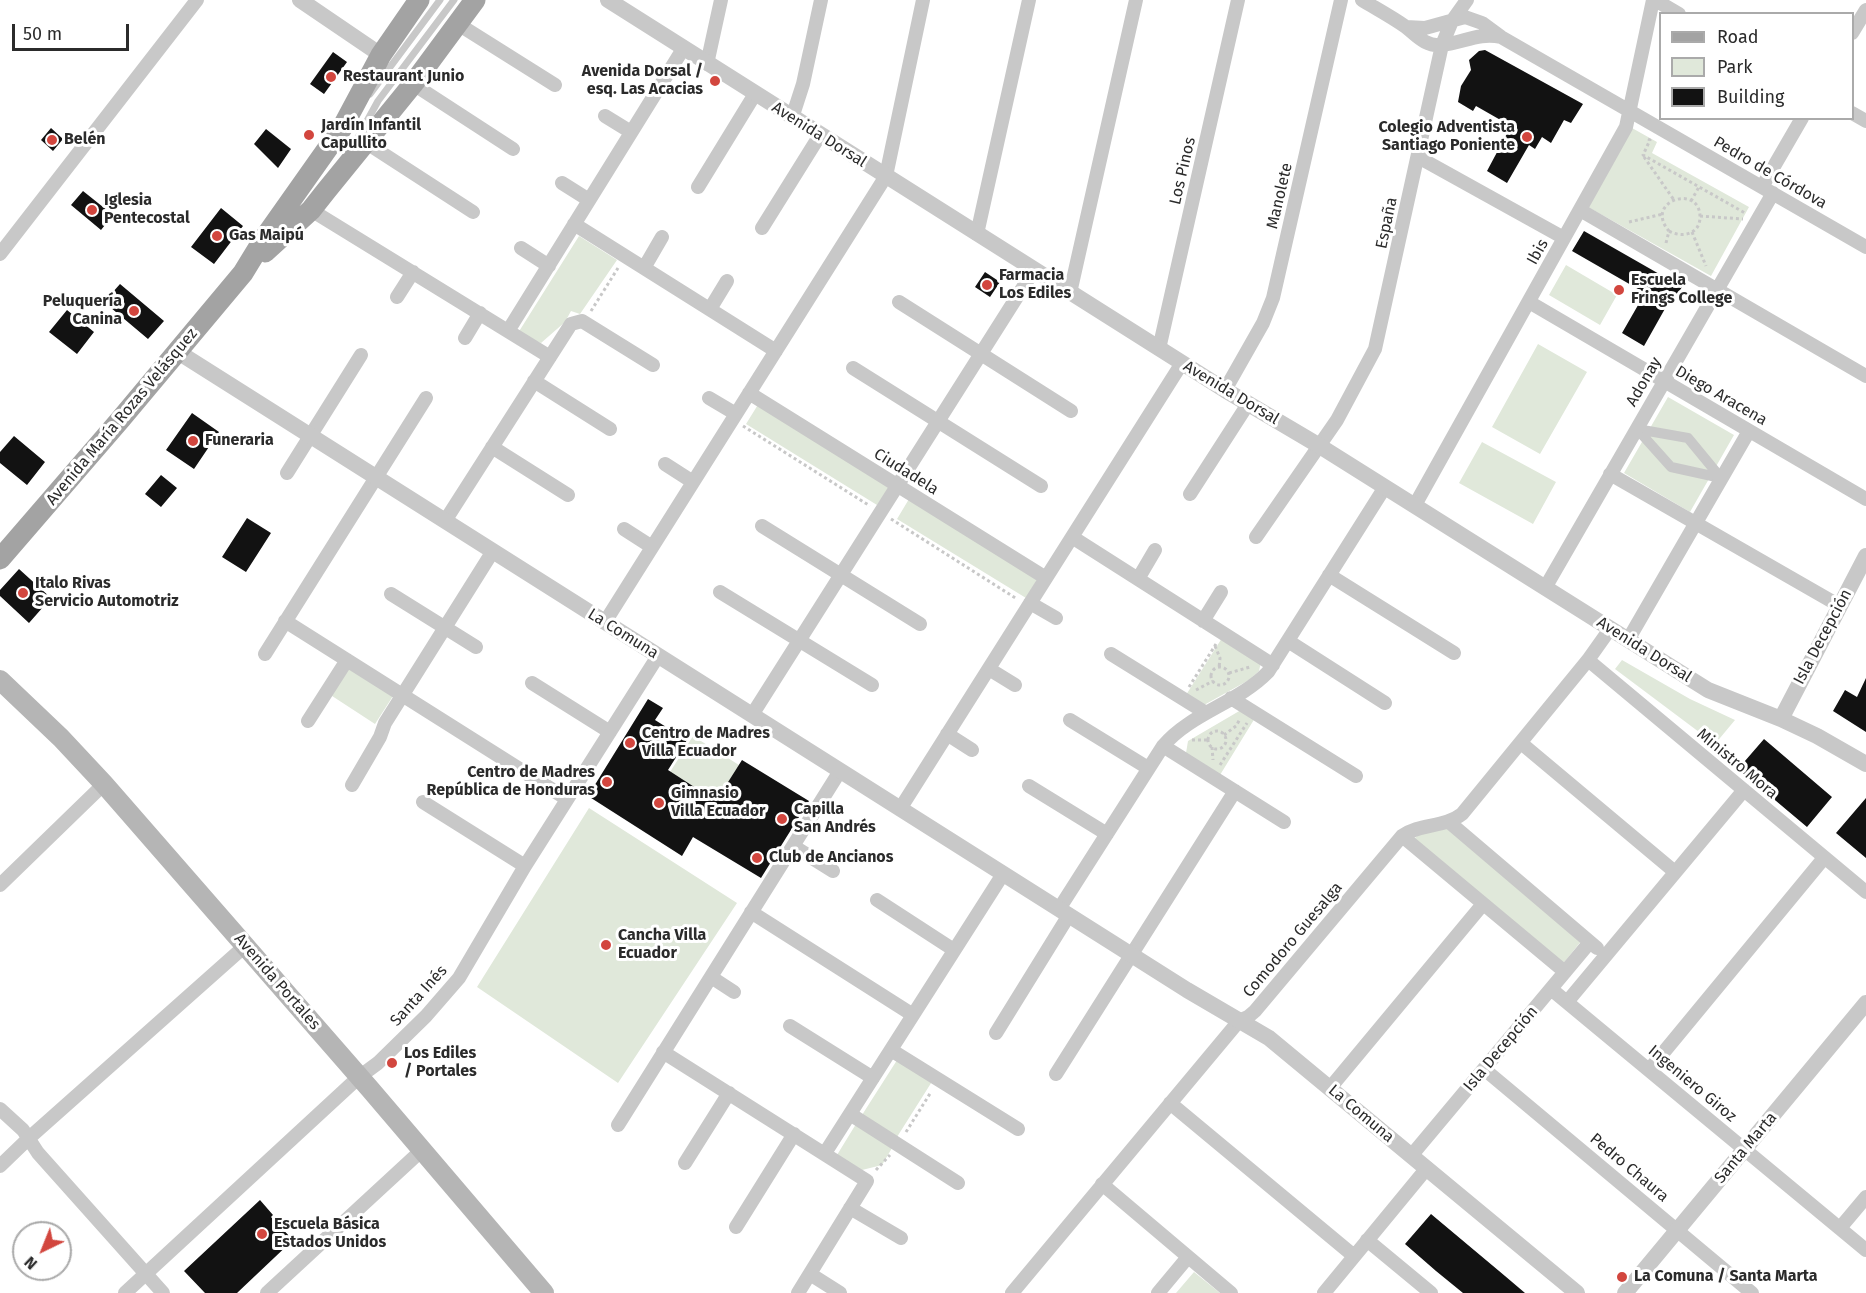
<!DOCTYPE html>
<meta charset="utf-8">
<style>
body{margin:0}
#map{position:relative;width:1866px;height:1293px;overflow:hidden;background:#fff;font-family:"Fira Sans",sans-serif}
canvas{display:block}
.legend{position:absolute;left:1659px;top:12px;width:195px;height:108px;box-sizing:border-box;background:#fff;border:2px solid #aaa;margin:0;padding:8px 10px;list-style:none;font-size:18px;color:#2b2b2b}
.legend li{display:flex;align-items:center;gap:12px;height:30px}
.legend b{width:30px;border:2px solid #aaa}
.north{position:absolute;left:12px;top:1221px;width:60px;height:60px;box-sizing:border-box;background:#fff;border:2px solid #aaa;border-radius:50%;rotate:223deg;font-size:16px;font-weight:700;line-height:24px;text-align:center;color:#2b2b2b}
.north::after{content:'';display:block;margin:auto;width:21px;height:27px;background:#d2463e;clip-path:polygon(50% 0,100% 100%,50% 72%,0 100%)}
.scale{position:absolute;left:12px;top:24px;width:117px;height:27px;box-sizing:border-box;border:3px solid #2b2b2b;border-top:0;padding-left:8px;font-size:18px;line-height:21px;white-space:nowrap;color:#2b2b2b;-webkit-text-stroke:4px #fff;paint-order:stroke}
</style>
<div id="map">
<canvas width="1866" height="1293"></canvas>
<ul class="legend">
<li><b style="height:8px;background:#a3a3a3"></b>Road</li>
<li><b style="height:16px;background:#e0e8da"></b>Park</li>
<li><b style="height:16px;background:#121212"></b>Building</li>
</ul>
<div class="north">N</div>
<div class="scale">50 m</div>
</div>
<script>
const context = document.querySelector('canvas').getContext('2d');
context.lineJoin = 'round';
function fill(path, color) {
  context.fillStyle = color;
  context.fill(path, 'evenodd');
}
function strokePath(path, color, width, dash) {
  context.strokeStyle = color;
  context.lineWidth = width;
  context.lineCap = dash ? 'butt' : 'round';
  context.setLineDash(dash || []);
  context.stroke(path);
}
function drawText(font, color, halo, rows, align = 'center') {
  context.font = font + ' "Fira Sans",sans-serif';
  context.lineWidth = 6;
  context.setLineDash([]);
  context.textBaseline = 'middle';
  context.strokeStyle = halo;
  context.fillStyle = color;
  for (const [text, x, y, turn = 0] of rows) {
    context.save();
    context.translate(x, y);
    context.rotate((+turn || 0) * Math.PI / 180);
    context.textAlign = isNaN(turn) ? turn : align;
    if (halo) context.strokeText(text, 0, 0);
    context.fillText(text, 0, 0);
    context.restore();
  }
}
fill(new Path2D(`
 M1632 128 1657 142 1652 153 1749 207 1711 276 1588 207Z
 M579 236 617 260 580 314 571 311 565 322 541 343 518 333Z
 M1566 265 1617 295 1600 325 1549 295Z
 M1538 344 1587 372 1540 454 1492 427Z
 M1668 397 1734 435 1690 512 1624 473Z
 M759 403 890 486 877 505 746 424Z
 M1482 442 1556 482 1533 524 1459 483Z
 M909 499 1038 578 1026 598 897 519Z
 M1222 638 1261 662 1259 671 1249 680 1204 705 1186 695Z
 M1622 660 1690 699 1735 720 1715 744 1615 669Z
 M347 666 393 696 375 724 329 694Z
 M1241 710 1255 718 1220 775 1186 753 1188 741Z
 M693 736 739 765 716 801 670 772Z
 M589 808 737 903 618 1083 477 987Z
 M1450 826 1582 940 1562 965 1413 840 1419 834Z
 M899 1057 933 1080 897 1137 862 1115Z
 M856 1124 892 1148 882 1165 862 1170 837 1155Z
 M1194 1272 1220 1293H1176Z`), '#e0e8da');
fill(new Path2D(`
 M1485 50 1583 104 1571 123 1564 120 1551 143 1542 137 1535 149 1529 145 1507 183 1487 171 1511 126 1476 106 1473 111 1458 102 1461 86 1471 70 1469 60 1479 51Z
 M333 52 347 62 324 94 310 84Z
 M51 128 63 139 53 151 41 140Z
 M266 129 291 149 278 168 254 144Z
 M83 191 113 215 101 230 71 205Z
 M221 208 243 226 214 264 191 247Z
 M1584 231 1682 287 1674 300 1671 298 1644 346 1622 333 1645 293 1572 251Z
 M985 272 1000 282 990 297 975 287Z
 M120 284 164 321 148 339 104 302Z
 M67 310 94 332 77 354 49 332Z
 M192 413 219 432 194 469 166 450Z
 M14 436 45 462 27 485 0 463V452Z
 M161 475 177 488 161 507 145 494Z
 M247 518 271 533 246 572 222 557Z
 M19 569 51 598 29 623 0 596V590Z
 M1866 678V732L1833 711 1845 690 1857 697Z
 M648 699 663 708 655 720 687 740 668 770 716 801 742 760 809 801 761 878 693 837 682 856 588 796Z
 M1764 739 1832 797 1807 827 1738 769Z
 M1866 798V858L1836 833Z
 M260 1200 273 1215 271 1217 293 1240 237 1293H205L184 1271Z
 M1431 1214 1505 1276 1525 1293H1463L1436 1271 1405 1244Z`), '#121212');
strokePath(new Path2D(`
 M1648 139 1650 140 1643 155 1745 213
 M1644 157 1674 200
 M1691 201 1699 187
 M1700 216 1743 219
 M1629 222 1663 214
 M1692 232 1706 266
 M1666 243 1669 231C1643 201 1700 183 1700 217 1700 235 1681 238 1669 231
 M591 311 618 268
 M743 426 870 506
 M891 519 1017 599
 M1215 646 1220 658 1219 668
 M1211 676a9 9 0 1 1 18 0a9 9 0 1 1-18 0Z
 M1229 673 1250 667
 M1189 687 1216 644
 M1196 690 1213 681
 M1208 740a9 9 0 1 1 18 0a9 9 0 1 1-18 0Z
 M1224 735 1236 726 1240 719
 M1192 740H1208
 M1212 747 1213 760
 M1220 765 1247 723
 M906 1132 931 1092
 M876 1170 890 1155`), '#c8c8c8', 3, [3, 3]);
strokePath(new Path2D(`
 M370 94 440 0
 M356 141 378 101 454 0`), '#c8c8c8', 7);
strokePath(new Path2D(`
 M1637 429 1688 438 1721 478 1671 467Z`), '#c8c8c8', 10);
strokePath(new Path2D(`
 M1362 0C1377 9 1392 17 1406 27 1417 36 1426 47 1442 45 1463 43 1479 32 1501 37
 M1655 0 1679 14
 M458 24 555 85
 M1406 27 1425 28 1465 17 1482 23 1501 37 1866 247
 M1852 33 1866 10
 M707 64 721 0
 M413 84 513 149
 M1852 113 1866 121
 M605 116 631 132
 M792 118 803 84 821 0
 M365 142 473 212
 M1418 157 1564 238
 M562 183 589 200
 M698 187 755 94
 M1762 187 1802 118
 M311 210 550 357
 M1580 210 1866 376
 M574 224 776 351
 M762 228 820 135
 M977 234 1029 0
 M521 248 549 266
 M0 254 197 0
 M644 268 662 237
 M1070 293 1136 0
 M397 297 413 272
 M899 302 1071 411
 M1529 302 1866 499
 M710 309 727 281
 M508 331 683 49
 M465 338 480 313
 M1159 349 1238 0
 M853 368 1041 486
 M534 381 610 429
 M1225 390 1263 323 1273 298 1341 0
 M749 393 1046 578
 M709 398 736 414
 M492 447 568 495
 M665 464 693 482
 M287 473 361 355
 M1610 474 1840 606
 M1190 494 1248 404
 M1415 505 1626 127 1653 0
 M445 521 571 324 582 321 653 365
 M762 526 920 624
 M624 529 652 547
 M1072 537 1273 665
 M1256 537 1337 420 1375 349 1442 45 1452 21 1467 0
 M1329 575 1454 653
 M1138 579 1155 550
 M1545 588 1773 193
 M720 592 872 685
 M391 594 476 647
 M1030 603 1056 618
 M285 621 567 799
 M1203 621 1221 592
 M605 622 886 176 923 0
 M1628 640 1749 431
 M1288 641 1385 703
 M265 654 426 398
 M1111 654 1206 713
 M1588 660 1866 892
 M989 669 1015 685
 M532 683 610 732
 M1231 698 1356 776
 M752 715 1034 270
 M1070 720 1148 768
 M308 721 347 660
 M947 734 972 750
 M1521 743 1675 872
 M1163 746 1284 822
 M352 785 380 737 385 723 493 551
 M1029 786 1107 834
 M423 802 525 866
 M900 809 1182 363
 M1449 822 1597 948
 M1402 836 1565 972
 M793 846 833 871
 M0 885 104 784
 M877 900 954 950
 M1059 909 1163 746C1191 713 1238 703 1268 672L1385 487
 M751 912 913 1015
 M711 977 734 992
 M1551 989 1866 1250
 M1567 1002 1744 790
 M790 1026 873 1078
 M996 1033 1069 915
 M891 1050 1018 1129
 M663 1052 867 1181 798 1293
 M1484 1069 1752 1293
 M1649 1070 1824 858
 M1056 1074 1235 791
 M1330 1088 1483 904
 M1170 1103 1354 1256
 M0 1109 23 1130 38 1153 163 1293
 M850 1114 958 1183
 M618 1125 840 771
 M825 1153 1003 874
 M1411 1156 1590 942
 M685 1163 729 1093
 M0 1166 29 1138 245 946
 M1102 1184 1231 1293
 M850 1208 901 1238
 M736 1227 794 1134
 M1840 1228 1866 1197
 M1367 1240 1431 1293
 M810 1274 840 1293
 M125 1293 359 1077 378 1063 426 1016 459 978 525 866 658 656
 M267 1293 422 1150
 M1012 1293 1239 1021 1248 1017 1255 1011 1402 836C1420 823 1444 828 1462 814L1588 660 1610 629
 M1158 1293 1188 1257
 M1324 1293 1427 1168`), '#c8c8c8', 14);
strokePath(new Path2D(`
 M300 0 381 55
 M608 0 1225 390 1318 445 1708 690 1781 719 1817 736 1866 764
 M178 352 1187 990 1269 1038 1577 1293
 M1781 719 1866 556
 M1625 1293 1866 1003`), '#c8c8c8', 16);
strokePath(new Path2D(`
 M0 680 61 738 104 784 370 1089 544 1293`), '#b5b5b5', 20);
strokePath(new Path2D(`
 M265 252 311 210 326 191 413 84 475 0
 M0 559 120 420 243 273 265 237 342 128 381 55 419 0`), '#a3a3a3', 21);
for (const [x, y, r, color] of [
 [331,77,6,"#d2463e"],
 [715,81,6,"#d2463e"],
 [309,135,6,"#d2463e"],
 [1527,137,6,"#d2463e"],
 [52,140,6,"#d2463e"],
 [92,210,6,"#d2463e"],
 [217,236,6,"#d2463e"],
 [987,285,6,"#d2463e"],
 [1619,290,6,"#d2463e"],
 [134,311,6,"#d2463e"],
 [193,441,6,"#d2463e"],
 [23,593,6,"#d2463e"],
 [630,743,6,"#d2463e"],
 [607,782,6,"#d2463e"],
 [659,803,6,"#d2463e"],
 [782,819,6,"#d2463e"],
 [757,858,6,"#d2463e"],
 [606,945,6,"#d2463e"],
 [392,1063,6,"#d2463e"],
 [262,1234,6,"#d2463e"],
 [1622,1277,6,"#d2463e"]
]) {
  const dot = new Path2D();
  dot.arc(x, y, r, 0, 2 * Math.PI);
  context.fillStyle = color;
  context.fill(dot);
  strokePath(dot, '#fff', 2);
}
drawText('bold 16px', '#2b2b2b', '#fff', [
 ["Avenida Dorsal /",703,72,"right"],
 ["esq. Las Acacias",703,90,"right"],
 ["Restaurant Junio",343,77],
 ["Jardín Infantil",321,126],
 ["Capullito",321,144],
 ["Colegio Adventista",1515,128,"right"],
 ["Santiago Poniente",1515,146,"right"],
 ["Belén",64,140],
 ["Iglesia",104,201],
 ["Pentecostal",104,219],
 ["Gas Maipú",229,236],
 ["Farmacia",999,276],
 ["Los Ediles",999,294],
 ["Escuela",1631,281],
 ["Frings College",1631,299],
 ["Peluquería",122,302,"right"],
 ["Canina",122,320,"right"],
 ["Funeraria",205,441],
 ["Italo Rivas",35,584],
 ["Servicio Automotriz",35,602],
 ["Centro de Madres",642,734],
 ["Villa Ecuador",642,752],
 ["Centro de Madres",595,773,"right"],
 ["República de Honduras",595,791,"right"],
 ["Gimnasio",671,794],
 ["Villa Ecuador",671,812],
 ["Capilla",794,810],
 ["San Andrés",794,828],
 ["Club de Ancianos",769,858],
 ["Cancha Villa",618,936],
 ["Ecuador",618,954],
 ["Los Ediles",404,1054],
 ["/ Portales",404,1072],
 ["Escuela Básica",274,1225],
 ["Estados Unidos",274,1243],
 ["La Comuna / Santa Marta",1634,1277]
], 'left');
drawText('16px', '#2b2b2b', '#fff', [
 ["Avenida Dorsal",819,135,32],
 ["Los Pinos",1183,171,-77],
 ["Pedro de Córdova",1770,173,30],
 ["Manolete",1280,196,-77],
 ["España",1387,223,-78],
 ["Ibis",1538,252,-61],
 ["Adonay",1644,382,-60],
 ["Avenida Dorsal",1231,393,31],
 ["Diego Aracena",1721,396,30],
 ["Avenida María Rozas Velásquez",122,417,-50],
 ["Ciudadela",906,472,32],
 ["La Comuna",623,634,32],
 ["Isla Decepción",1823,637,-62],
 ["Avenida Dorsal",1644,650,32],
 ["Ministro Mora",1737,764,40],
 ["Comodoro Guesalga",1293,940,-50],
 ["Avenida Portales",277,982,49],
 ["Santa Inés",419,996,-48],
 ["Isla Decepción",1501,1049,-50],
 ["Ingeniero Giroz",1692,1084,40],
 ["La Comuna",1361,1114,40],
 ["Santa Marta",1746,1148,-50],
 ["Pedro Chaura",1629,1168,40]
]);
</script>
